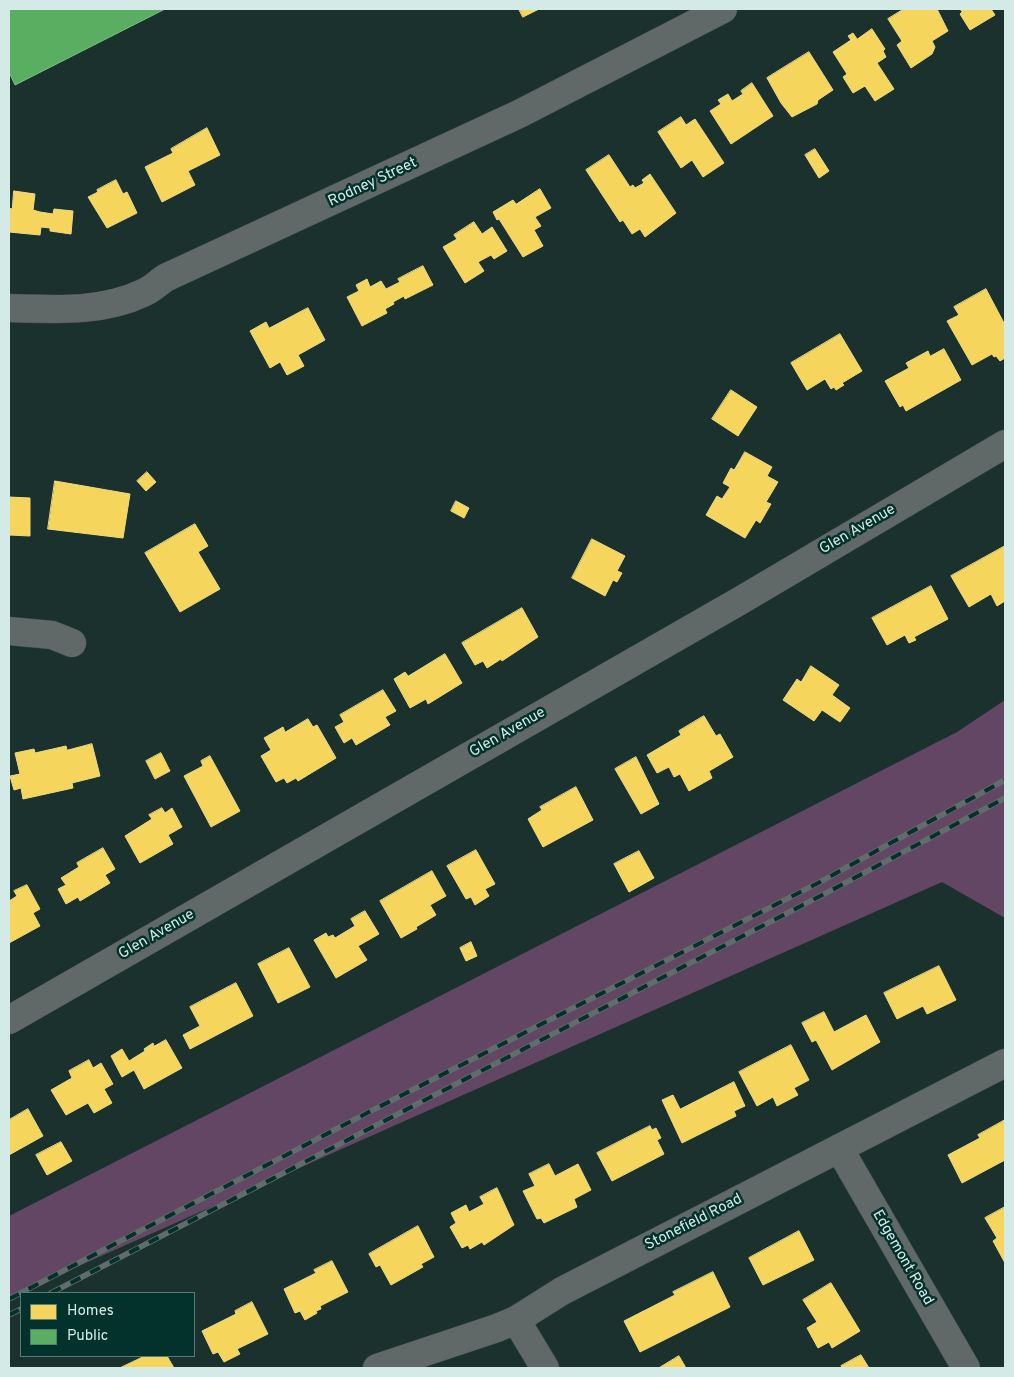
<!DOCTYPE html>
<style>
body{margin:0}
#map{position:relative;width:1014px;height:1377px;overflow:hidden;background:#1a312e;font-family:Overpass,sans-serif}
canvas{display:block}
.frame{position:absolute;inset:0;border:10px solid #d4eae6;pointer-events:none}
.legend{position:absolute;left:20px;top:1292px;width:175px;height:65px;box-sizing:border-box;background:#03312c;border:1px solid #577b76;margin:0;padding:6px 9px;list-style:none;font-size:15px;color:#d4eae6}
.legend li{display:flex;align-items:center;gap:10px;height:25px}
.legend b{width:25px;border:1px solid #577b76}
</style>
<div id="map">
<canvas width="1014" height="1377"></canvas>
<div class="frame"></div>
<ul class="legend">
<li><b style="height:14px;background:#f6d55c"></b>Homes</li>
<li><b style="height:14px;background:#5aae61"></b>Public</li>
</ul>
</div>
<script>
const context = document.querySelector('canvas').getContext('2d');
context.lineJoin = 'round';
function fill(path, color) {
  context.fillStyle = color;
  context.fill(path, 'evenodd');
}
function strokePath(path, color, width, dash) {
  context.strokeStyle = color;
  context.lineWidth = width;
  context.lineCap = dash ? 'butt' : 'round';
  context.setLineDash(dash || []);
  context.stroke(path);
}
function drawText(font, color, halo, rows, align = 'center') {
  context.font = font + ' Overpass,sans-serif';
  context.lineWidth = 5;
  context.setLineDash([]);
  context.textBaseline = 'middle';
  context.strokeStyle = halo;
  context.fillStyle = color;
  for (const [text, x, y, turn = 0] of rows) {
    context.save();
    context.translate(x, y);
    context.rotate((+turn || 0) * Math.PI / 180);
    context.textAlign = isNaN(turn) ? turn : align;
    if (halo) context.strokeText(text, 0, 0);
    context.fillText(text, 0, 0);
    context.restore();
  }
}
fill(new Path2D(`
 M1005 700V918L942 882 9 1297V1216L957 732Z`), '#634664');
const homes = new Path2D(`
 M519 9H539L523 17Z
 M904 9H937L948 31 932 41 935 47 932 54 911 68 897 45 902 41 888 19Z
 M960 9H991L995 15 970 30 960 14 962 12Z
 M872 29 885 49 883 51 886 57 877 63 894 89 875 101 865 86 853 93 843 77 847 74 833 52 851 40 848 36 853 33 857 39Z
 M809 52 833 90 818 100 817 104 792 117 781 103 767 78Z
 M752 83 773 116 731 144 710 111 721 104 718 100 728 94 732 101 743 94 741 91Z
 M681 117 686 125 695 119 724 163 703 177 692 160 681 168 658 132Z
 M207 128 220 155 188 171 195 185 162 202 145 167 173 153 171 149Z
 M815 149 829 171 819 178 805 155Z
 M609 155 630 187 633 185 635 188 644 183 642 180 650 174 676 213 645 237 640 229 632 234 623 220 620 222 586 170Z
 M116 180 123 194 127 192 137 213 107 228 88 197 98 192 97 190Z
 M540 189 551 208 535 217 541 226 534 230 543 246 523 257 499 219 497 220 493 212 513 200 516 204Z
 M14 191 35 194 33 210 40 212 53 214 54 209 73 211 71 234 50 231V228L41 227 40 235 9 232V208L12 209Z
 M474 222 482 234 492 227 507 251 494 259 491 255 478 262 484 271 465 283 443 247 457 239 454 235Z
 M423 266 433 285 405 299 404 296 393 302 394 304 385 309 387 313 362 326 347 297 359 291 356 285 367 279 370 287 381 281 386 289 400 282 398 279Z
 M986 289 1005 325V358L1000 361 996 356 994 357 992 354 972 365 947 321 959 315 954 307Z
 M308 308 325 340 298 355 304 366 287 375 280 362 270 368 250 331 266 322 269 328Z
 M840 334 862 371 842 383 844 385 836 390 834 387 831 389 825 379 807 390 791 363Z
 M944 349 961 380 906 411 903 405 900 407 885 381 909 368 906 363 928 351 930 356Z
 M731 390 757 407 738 436 712 419Z
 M745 452 772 467 767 476 778 482 766 502 771 504 760 523 756 520 745 538 706 515 717 496 722 499 730 487 723 483 731 468 734 470Z
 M147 472 156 482 146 491 137 481Z
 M55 481 130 494 123 538 48 529Z
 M9 497 30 498V536L10 535 9 538Z
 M456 501 469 508 464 518 451 511Z
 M195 524 208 546 198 552 220 589 180 612 145 553Z
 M592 539 625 556 617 571 622 573 617 582 613 580 605 596 572 578Z
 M1005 546V601L997 606 991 594 969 607 951 576Z
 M931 586 948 619 914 637 916 640 909 643 905 635 887 645 872 618Z
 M522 608 538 637 502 661 501 659 487 668 483 661 475 665 462 643Z
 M445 654 462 683 428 704 426 699 410 708 394 679 405 672 408 676Z
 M811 666 839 685 832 695 850 708 840 722 822 710 814 721 783 700 797 679 801 682Z
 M383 690 396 711 385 717 390 725 356 745 352 738 344 743 335 727 344 722 340 715Z
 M704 716 716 736 720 734 733 757 709 771 712 778 689 791 680 774 674 777 669 767 657 773 647 755 681 735 679 731Z
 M308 719 313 727 317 725 336 758 298 781 296 778 287 783 284 778 276 782 261 756 271 750 264 738 283 727 285 732Z
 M92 744 100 776 72 783 73 788 23 799 21 788 14 790 10 776 20 774 15 753 34 749 35 753 66 746 67 750Z
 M161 753 170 771 155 779 146 761Z
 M210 756 240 811 211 827 184 776 203 766 201 761Z
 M636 757 659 804 641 814 615 769Z
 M576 787 593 820 543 847 528 819 542 810 540 807Z
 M162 808 165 813 172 808 182 827 168 835 173 844 140 863 125 836 152 819 149 815Z
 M103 848 115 869 105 875 110 883 80 901 78 897 66 904 58 889 66 885 61 878 79 867 77 863Z
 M476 850 495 884 485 889 489 896 475 905 471 897 466 899 447 866Z
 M639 851 654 878 629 892 614 864Z
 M432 871 446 896 430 905 436 915 416 927 417 929 401 938 380 901Z
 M27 885 40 909 33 913 40 926 9 943V901L17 896 14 891Z
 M365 911 379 934 358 946 367 960 336 978 314 940 326 933 328 937 333 935 335 938 355 926 351 919Z
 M471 942 477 956 466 961 460 948Z
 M289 948 310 987 278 1003 258 964Z
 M939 966 956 1000 927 1014 923 1006 897 1019 884 993Z
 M236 983 253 1016 190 1049 183 1035 200 1026 190 1007Z
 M824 1012 834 1032 866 1015 880 1042 832 1070 816 1040 812 1042 802 1023Z
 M166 1040 182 1068 144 1089 134 1070 122 1077 111 1056 122 1049 129 1061 145 1051 144 1049 153 1043 154 1046Z
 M791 1045 809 1080 794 1088 798 1095 777 1106 773 1097 757 1106 739 1072Z
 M89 1060 93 1068 101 1063 113 1084 104 1089 112 1103 94 1113 88 1103 66 1115 51 1090 72 1078 69 1071Z
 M734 1082 745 1106 734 1111 736 1116 682 1143 662 1100 673 1095 680 1109Z
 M28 1109 43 1136 9 1155V1120Z
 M1005 1120V1160L962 1183 948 1155 980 1138 978 1135Z
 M650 1126 652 1130 656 1128 661 1138 657 1140 664 1154 612 1181 597 1153Z
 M61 1142 72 1161 47 1175 36 1155Z
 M549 1164 555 1176 578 1164 591 1190 574 1199 577 1207 544 1223 541 1218 537 1219 523 1191 535 1186 529 1174Z
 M497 1188 514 1225 484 1245 482 1242 470 1249 468 1245 462 1248 450 1227 456 1223 451 1213 466 1205 469 1212 484 1204 480 1197Z
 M1005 1207V1263L993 1241 997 1238 985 1218Z
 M418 1226 434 1257 421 1264 423 1267 391 1285 380 1265 376 1267 369 1254Z
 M799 1231 814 1260 763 1285 749 1258Z
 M332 1261 348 1292 320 1306 321 1309 316 1311 317 1313 305 1320 300 1311 295 1313 284 1289 316 1273 314 1270Z
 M713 1272 730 1307 640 1352 624 1321 675 1295 673 1292Z
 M831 1283 860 1331 832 1348 829 1342 818 1348 807 1328 817 1322 803 1300Z
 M252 1302 268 1334 237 1349 240 1354 224 1362 218 1352 213 1354 202 1331 236 1314 235 1311Z
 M861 1355 869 1368H843L841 1366Z
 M145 1356H167L174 1368H120Z
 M679 1356 686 1368H659Z`);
fill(homes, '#f6d55c');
strokePath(homes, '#ecdb85', 1);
const public = new Path2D(`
 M9 9H165L15 85 9 72Z`);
fill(public, '#5aae61');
strokePath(public, '#7fc089', 1);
const minor = new Path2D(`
 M9 308C53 309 101 313 143 293 151 290 158 283 165 278L519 114 723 9
 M9 631 52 635 72 643
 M9 1020 743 599 1005 444
 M839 1148 966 1368
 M516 1320 545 1368
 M377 1368 497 1328 516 1320 562 1291 1005 1063`);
strokePath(minor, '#394d4a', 29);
strokePath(minor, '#616968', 28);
const rail = new Path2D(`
 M51 1293 828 892 1005 798
 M9 1299 367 1113 820 882 1005 780
 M9 1315 21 1309`);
strokePath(rail, '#616d6b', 5.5);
strokePath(rail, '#03312c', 4, [11]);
drawText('15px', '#d4eae6', '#03312c', [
 ["Rodney Street",373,183,-25],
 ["Glen Avenue",858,530,-30],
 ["Glen Avenue",508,733,-30],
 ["Glen Avenue",157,935,-30],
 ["Stonefield Road",694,1223,-27],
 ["Edgemont Road",902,1258,60]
]);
</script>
